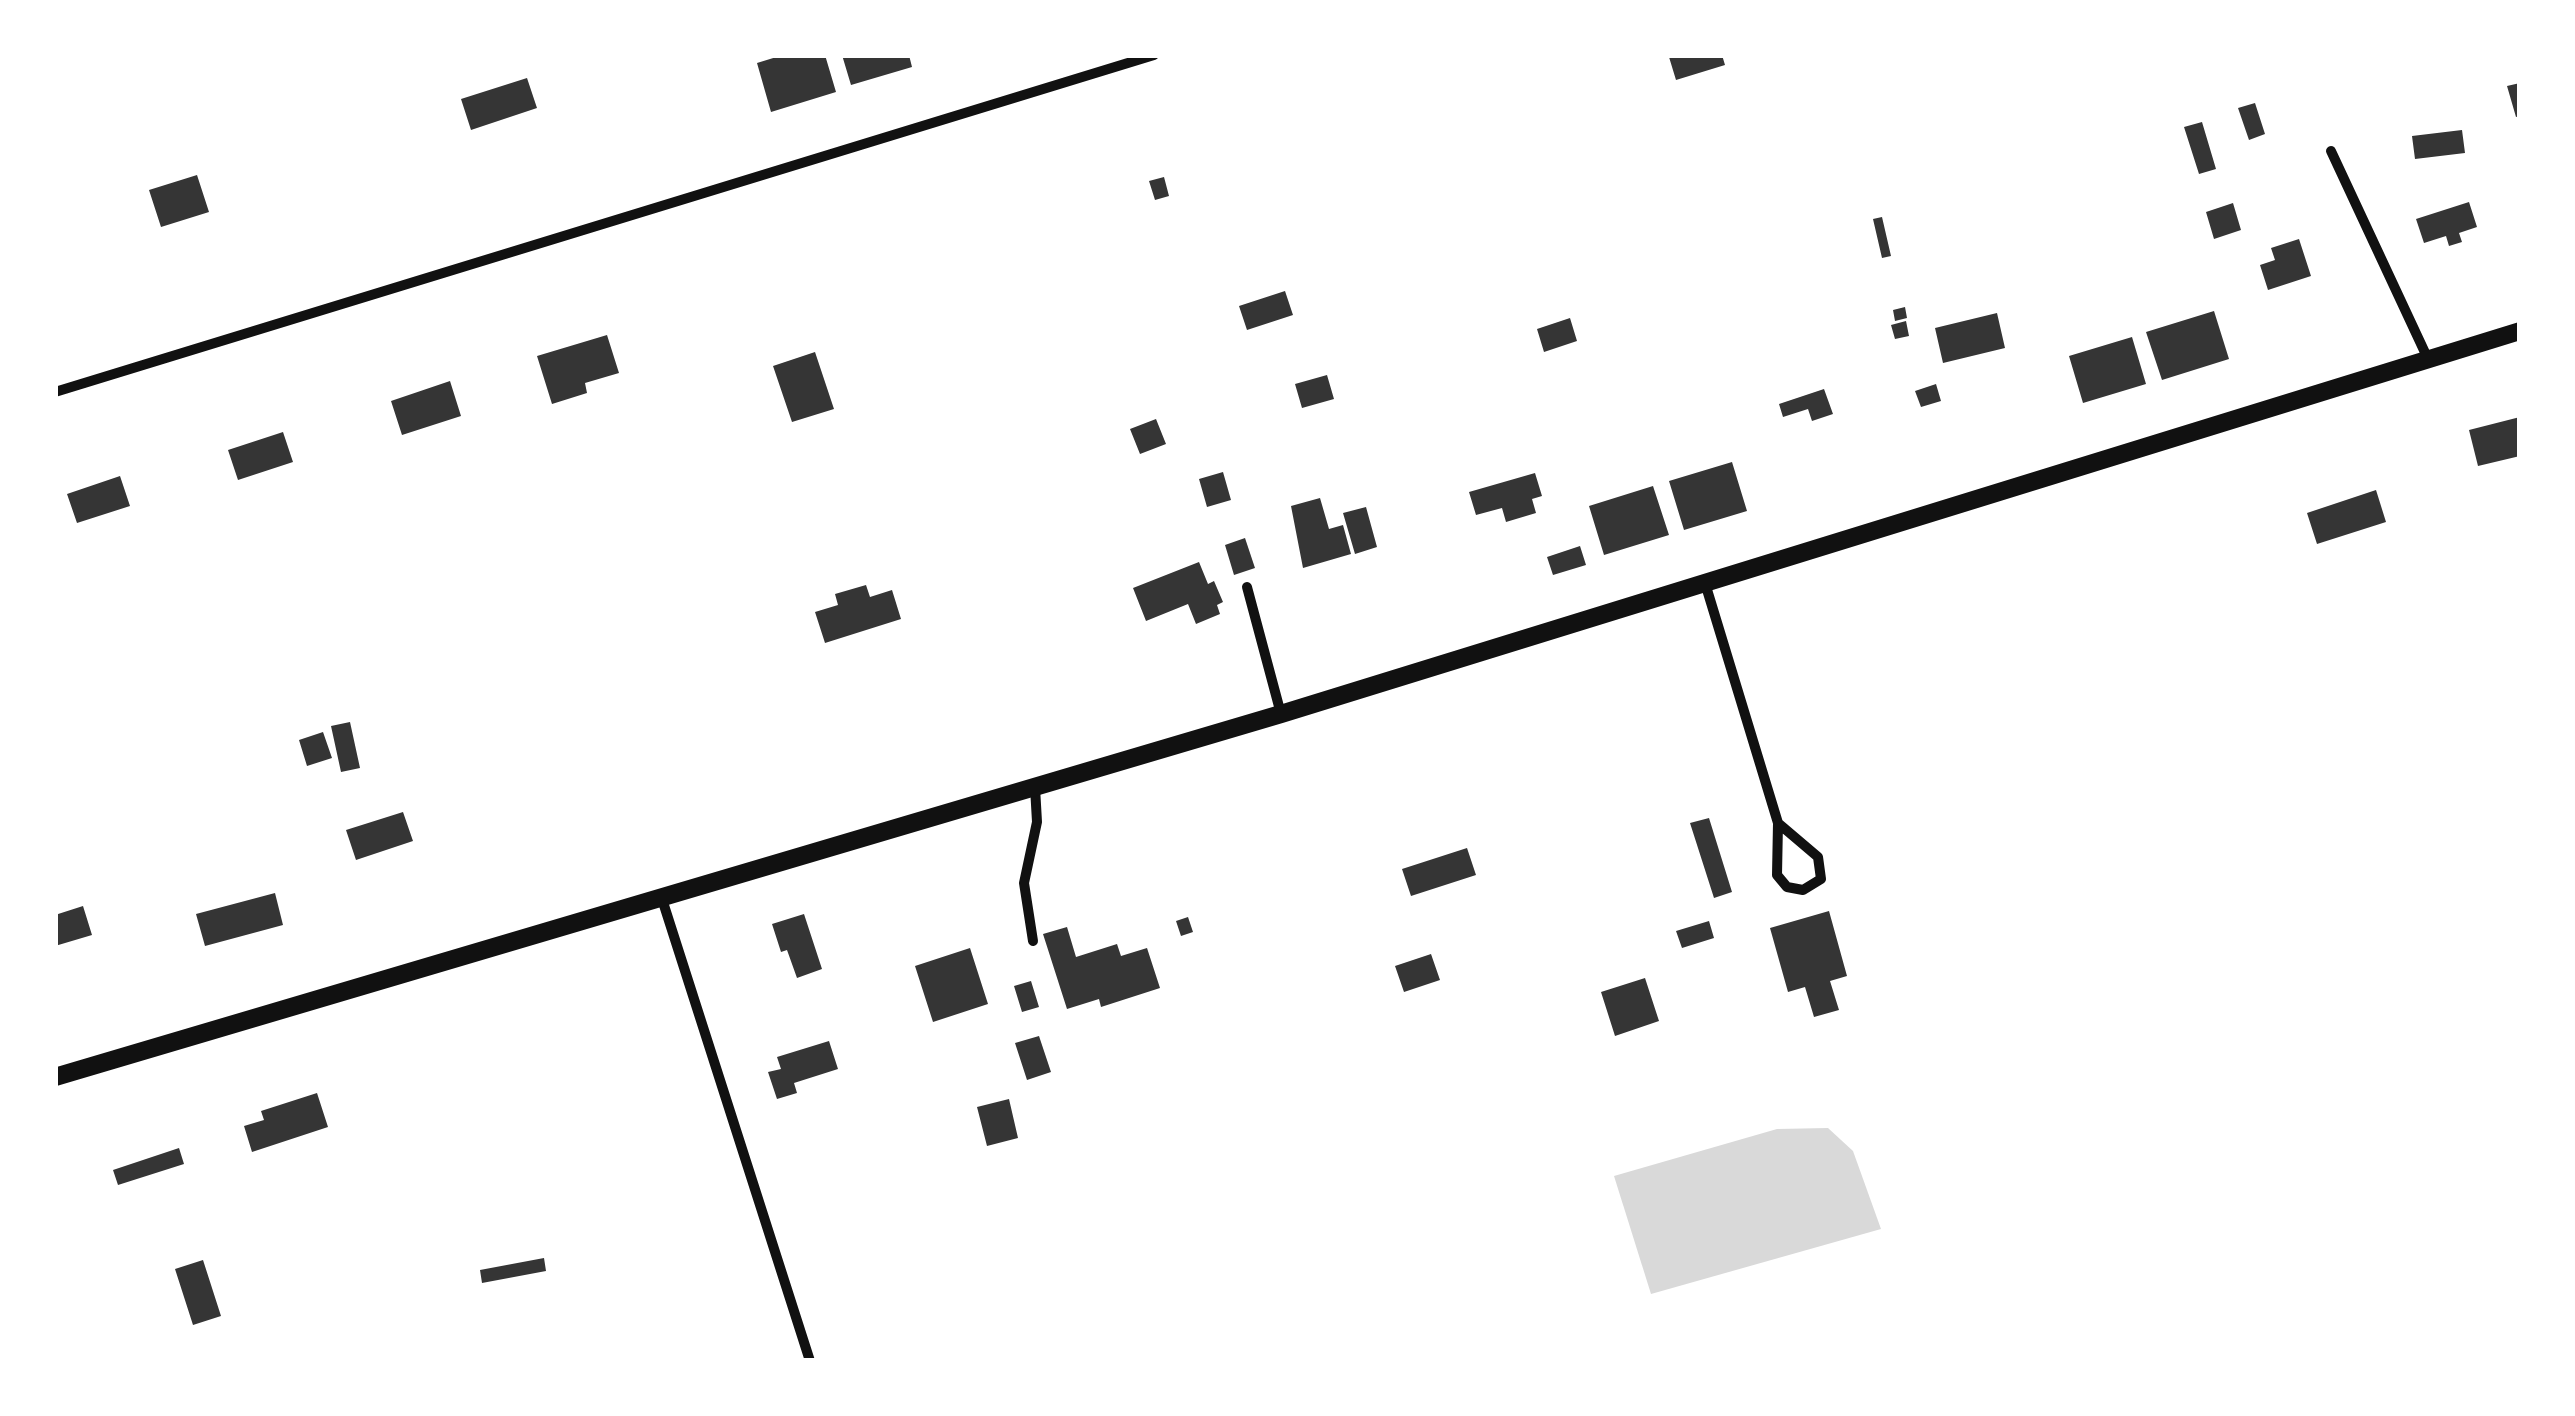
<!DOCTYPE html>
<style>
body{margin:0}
#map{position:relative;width:2575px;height:1416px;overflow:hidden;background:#fff;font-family:"Noto Sans",sans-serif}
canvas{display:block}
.frame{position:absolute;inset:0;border:58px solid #fff;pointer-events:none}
</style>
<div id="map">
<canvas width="2575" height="1416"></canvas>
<div class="frame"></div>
</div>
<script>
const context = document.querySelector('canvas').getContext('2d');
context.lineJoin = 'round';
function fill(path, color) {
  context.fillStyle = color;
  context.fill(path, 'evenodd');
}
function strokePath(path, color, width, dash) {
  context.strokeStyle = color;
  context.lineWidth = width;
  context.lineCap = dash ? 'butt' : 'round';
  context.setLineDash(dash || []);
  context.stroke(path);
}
fill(new Path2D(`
 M1828 1128 1853 1151 1881 1229 1651 1294 1614 1176 1777 1129Z`), '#d9d9d9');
fill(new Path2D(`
 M783 55H825L836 92 771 112 757 63Z
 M842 55H909L912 67 851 85Z
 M1674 55H1722L1725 65 1676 80 1669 57Z
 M527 78 537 108 471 130 461 99Z
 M2520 83V116L2516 117 2507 86Z
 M2255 103 2265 134 2249 140 2238 108Z
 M2202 122 2216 169 2199 174 2184 127Z
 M2462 130 2465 153 2415 159 2412 136Z
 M197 175 209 212 161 227 149 190Z
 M1164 177 1169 196 1155 200 1149 181Z
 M2469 202 2477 227 2459 233 2462 242 2449 246 2446 236 2424 243 2416 219Z
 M2233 203 2241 230 2214 239 2206 212Z
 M1882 217 1891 256 1882 258 1873 219Z
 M2299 239 2311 276 2268 290 2260 265 2275 260 2271 248Z
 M1285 291 1293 315 1247 330 1239 306Z
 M1905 307 1907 318 1895 321 1893 310Z
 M2214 311 2229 359 2162 380 2146 332Z
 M1997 313 2005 348 1943 363 1935 328Z
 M1570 318 1577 341 1544 352 1537 329Z
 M1906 321 1909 336 1895 339 1891 325Z
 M607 335 619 373 585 383 587 393 552 404 537 356Z
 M2132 337 2146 384 2083 403 2069 356Z
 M815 352 834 409 792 422 773 366Z
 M1327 375 1334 399 1302 408 1295 384Z
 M450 381 461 416 402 435 391 401Z
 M1936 384 1941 401 1921 407 1915 391Z
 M1824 389 1833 414 1812 421 1808 409 1783 417 1779 404Z
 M2520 417V456L2478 466 2469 430Z
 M1156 419 1166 444 1140 454 1130 429Z
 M283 432 293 462 238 480 228 450Z
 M1732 462 1747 511 1684 530 1669 481Z
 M1223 472 1231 500 1207 507 1199 479Z
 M1535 473 1542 496 1532 499 1536 513 1506 522 1502 508 1476 515 1469 492Z
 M120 476 130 506 77 523 67 494Z
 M1653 486 1669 535 1604 555 1589 506Z
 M2376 490 2386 522 2317 544 2307 513Z
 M1320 498 1329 529 1343 525 1351 554 1303 568 1291 506Z
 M1366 507 1377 547 1355 554 1343 513Z
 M1245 538 1255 568 1234 575 1225 545Z
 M1580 546 1586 565 1553 575 1547 557Z
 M1199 562 1208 584 1214 581 1223 602 1217 605 1220 614 1196 624 1188 604 1146 621 1133 588Z
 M866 585 870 597 892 590 901 619 825 643 815 612 838 605 835 594Z
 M350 722 360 768 341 772 331 726Z
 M323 732 332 758 307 766 299 740Z
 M403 812 413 841 356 860 346 830Z
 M1709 818 1732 892 1714 898 1690 823Z
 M1467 848 1476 875 1411 896 1402 869Z
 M275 893 283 925 205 946 196 914Z
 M83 906 92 935 55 946V915Z
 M1829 911 1847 976 1830 981 1839 1010 1814 1017 1805 987 1788 992 1770 928Z
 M804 914 822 969 797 978 787 950 781 952 772 924Z
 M1188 917 1193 932 1181 936 1176 921Z
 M1709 921 1714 938 1682 948 1676 931Z
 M1067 927 1076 957 1117 944 1121 956 1147 948 1160 988 1101 1007 1099 999 1067 1009 1043 934Z
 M970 948 988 1004 933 1022 915 966Z
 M1431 954 1440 980 1404 992 1395 966Z
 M1645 978 1659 1021 1615 1036 1601 992Z
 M1031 981 1039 1007 1022 1012 1014 986Z
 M1039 1036 1051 1072 1027 1080 1015 1043Z
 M829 1041 838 1069 794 1083 797 1093 777 1099 768 1072 781 1069 777 1057Z
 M317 1093 328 1127 252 1152 244 1126 264 1120 261 1111Z
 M1009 1099 1018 1138 987 1146 977 1107Z
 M179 1148 184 1164 118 1185 113 1170Z
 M544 1258 546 1271 482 1283 480 1270Z
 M203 1260 221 1316 193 1325 175 1269Z`), '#353535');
strokePath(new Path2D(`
 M2331 151 2428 359
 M55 392 1154 55
 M1705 583 1778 823 1777 875 1787 887 1803 890 1821 879 1818 857 1778 823
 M1247 587 1281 714
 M662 899 810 1361
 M1033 941 1024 883 1037 822 1035 787`), '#111', 10);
strokePath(new Path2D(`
 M55 1077 1281 714 2520 331`), '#111', 18);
</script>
